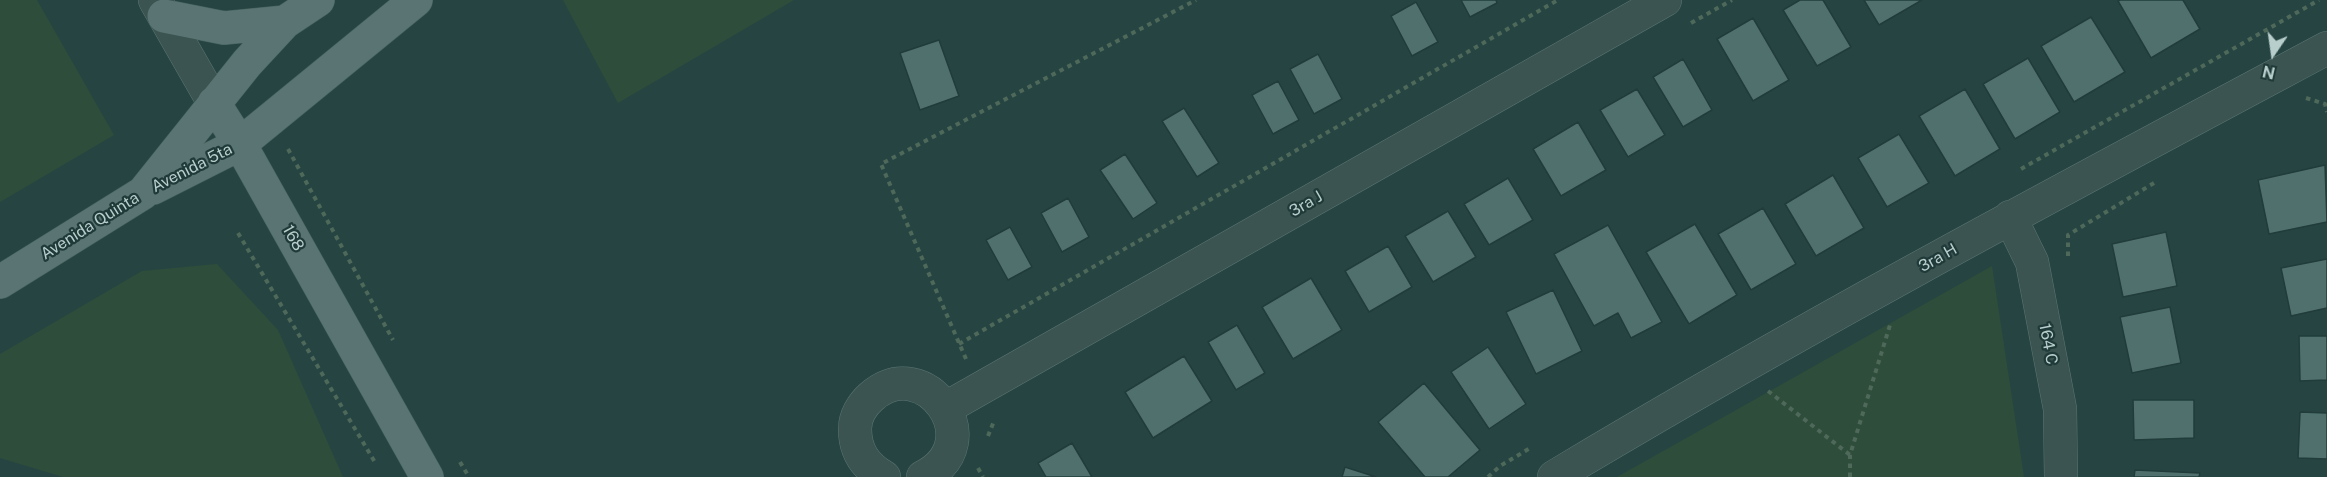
<!DOCTYPE html>
<style>
body{margin:0}
#map{position:relative;width:2327px;height:477px;overflow:hidden;background:#264542;font-family:"Public Sans",sans-serif}
canvas{display:block}
.north{position:absolute;left:2243px;top:24px;width:60px;height:60px;-webkit-text-stroke:4px #1f3a38;paint-order:stroke;rotate:193deg;font-size:16px;font-weight:700;line-height:24px;text-align:center;color:#b8cecd}
.north::after{content:'';display:block;margin:auto;width:21px;height:27px;background:#b8cecd;clip-path:polygon(50% 0,100% 100%,50% 72%,0 100%)}
</style>
<div id="map">
<canvas width="2327" height="477"></canvas>
<div class="north">N</div>
</div>
<script>
const context = document.querySelector('canvas').getContext('2d');
context.lineJoin = 'round';
function fill(path, color) {
  context.fillStyle = color;
  context.fill(path, 'evenodd');
}
function strokePath(path, color, width, dash) {
  context.strokeStyle = color;
  context.lineWidth = width;
  context.lineCap = dash ? 'butt' : 'round';
  context.setLineDash(dash || []);
  context.stroke(path);
}
function drawText(font, color, halo, rows, align = 'center') {
  context.font = font + ' "Public Sans",sans-serif';
  context.lineWidth = 4.5;
  context.setLineDash([]);
  context.textBaseline = 'middle';
  context.strokeStyle = halo;
  context.fillStyle = color;
  for (const [text, x, y, turn = 0] of rows) {
    context.save();
    context.translate(x, y);
    context.rotate((+turn || 0) * Math.PI / 180);
    context.textAlign = isNaN(turn) ? turn : align;
    if (halo) context.strokeText(text, 0, 0);
    context.fillText(text, 0, 0);
    context.restore();
  }
}
fill(new Path2D(`
 M0 0H37L114 135 0 202Z
 M563 0H794L618 103Z
 M217 264 278 330 343 477H63L0 458V354L142 271Z
 M1992 266 2024 477H1617Z`), '#2f4d3b');
const building = new Path2D(`
 M1461 0H1496L1497 3 1470 17Z
 M1800 0H1823L1851 47 1817 66 1783 10Z
 M1864 0H1922L1879 25Z
 M2120 0H2183L2200 29 2151 58 2118 1Z
 M1416 2 1438 42 1412 56 1391 16Z
 M2091 17 2125 72 2074 102 2041 46Z
 M1753 18 1789 80 1753 101 1717 39Z
 M939 40 959 96 920 110 900 53Z
 M1318 54 1342 99 1314 114 1290 69Z
 M2028 58 2060 112 2015 139 1983 84Z
 M1683 59 1712 110 1683 127 1653 77Z
 M1278 81 1299 120 1273 134 1252 95Z
 M1637 89 1665 135 1628 157 1600 110Z
 M1965 89 2000 149 1955 176 1919 116Z
 M1184 108 1219 163 1197 177 1162 121Z
 M1578 122 1606 170 1561 196 1533 149Z
 M1899 134 1929 183 1887 207 1858 158Z
 M1125 154 1157 203 1133 219 1100 170Z
 M2325 165 2327 222 2269 234 2258 180Z
 M1833 175 1864 228 1816 256 1785 204Z
 M1508 178 1533 220 1489 245 1464 204Z
 M1068 198 1089 237 1062 252 1041 213Z
 M1763 208 1796 264 1751 290 1718 234Z
 M1448 211 1476 257 1433 282 1405 236Z
 M1695 224 1737 295 1689 324 1646 252Z
 M1608 225 1662 322 1631 338 1618 313 1594 326 1554 254Z
 M1010 227 1032 267 1008 280 986 240Z
 M2166 232 2177 286 2123 297 2112 244Z
 M1388 246 1412 287 1369 312 1345 271Z
 M2327 259V308L2291 316 2281 268Z
 M1311 278 1342 330 1293 359 1262 307Z
 M1553 290 1582 351 1536 374 1506 312Z
 M2170 307 2181 363 2132 373 2120 317Z
 M1237 325 1265 373 1236 390 1208 342Z
 M2299 336H2327V380L2300 381Z
 M1488 347 1526 404 1489 429 1451 372Z
 M1184 356 1212 401 1153 438 1125 392Z
 M1424 383 1480 450 1448 477H1425L1378 422Z
 M2133 400H2194V438L2134 440Z
 M2300 412 2327 413V459L2298 458Z
 M1072 443 1092 477H1046L1038 463Z
 M1345 467 1376 477H1342Z
 M2135 470 2200 473 2199 477H2134Z`);
fill(building, '#4f706d');
strokePath(building, '#213c3a', 1.5);
const minor = new Path2D(`
 M155 0 214 103
 M2010 217 2032 262 2060 409 2061 477
 M946 408 1665 0
 M884 477C865 466 855 451 855 429 855 417 862 405 871 397 925 349 992 443 923 477
 M1554 477C1807 325 2067 187 2327 48`);
const major = new Path2D(`
 M164 16 224 28 285 22
 M214 103 240 144 427 477
 M153 188 240 144 416 0
 M0 282 143 193 247 63 285 22 318 0`);
strokePath(minor, '#5c7573', 34);
strokePath(major, '#47615f', 34);
strokePath(new Path2D(`
 M1691 23 1732 0
 M2306 98 2325 104 2327 112
 M288 149 393 340
 M2021 169 2319 0
 M238 233 376 464
 M2068 256V235L2154 183
 M959 344 1558 0
 M966 359 881 164 1196 0
 M1768 391 1850 455
 M988 436 994 421
 M460 462 469 477
 M978 468 983 477
 M1488 477 1500 466 1532 447
 M1850 477V455L1890 325`), '#4e685a', 4, [4.5, 4.5]);
strokePath(minor, '#3b5452', 33);
strokePath(major, '#597472', 33);
drawText('16px', '#b8cecd', '#1f3a38', [
 ["Avenida 5ta",192,168,-27],
 ["3ra J",1306,204,-30],
 ["Avenida Quinta",90,226,-32],
 ["168",293,238,61],
 ["3ra H",1938,258,-29],
 ["164 C",2048,344,79]
]);
</script>
